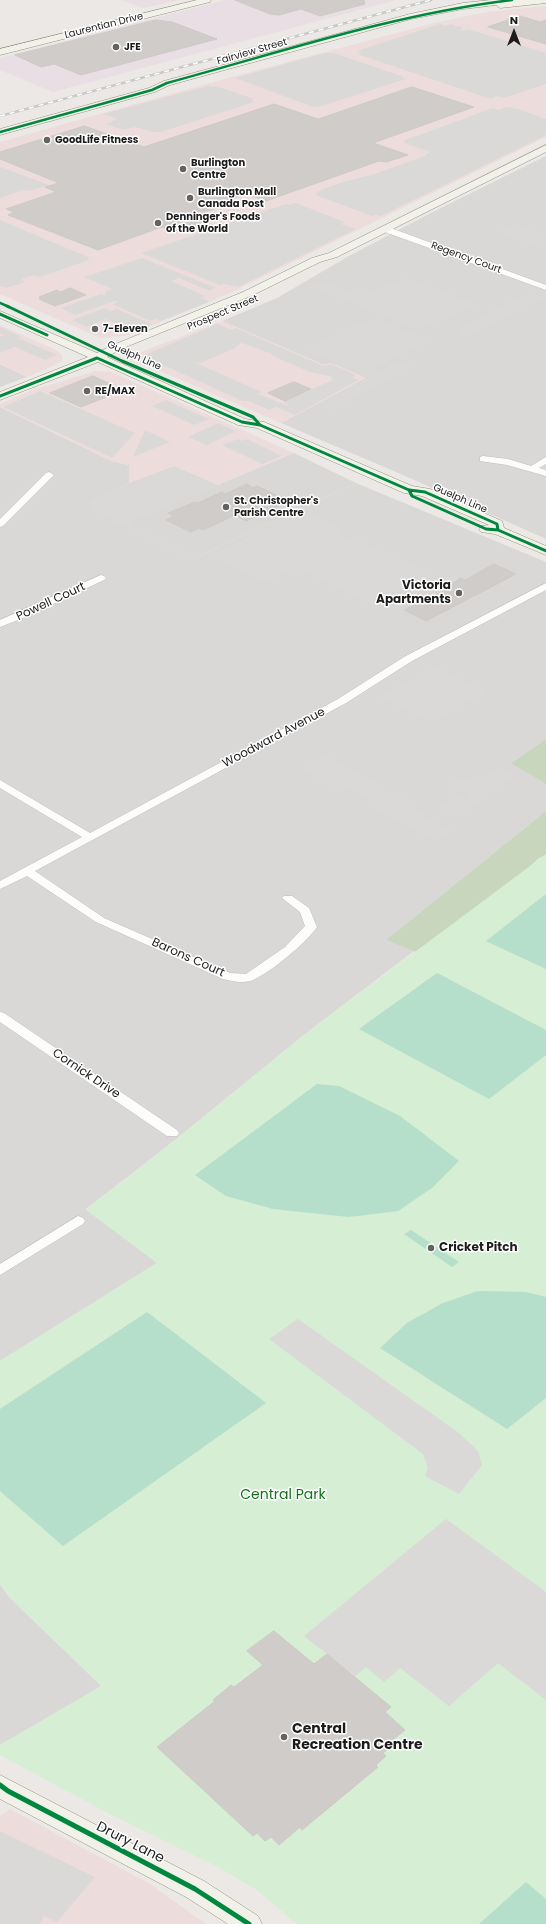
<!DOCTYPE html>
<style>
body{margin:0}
#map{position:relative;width:546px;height:1924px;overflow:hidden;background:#ebe8e5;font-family:Poppins,sans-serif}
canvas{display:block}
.north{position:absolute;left:494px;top:12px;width:40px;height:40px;-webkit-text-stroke:3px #fff;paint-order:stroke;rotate:0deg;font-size:11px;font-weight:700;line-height:16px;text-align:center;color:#1c1c1c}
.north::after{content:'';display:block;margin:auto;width:14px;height:18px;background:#1c1c1c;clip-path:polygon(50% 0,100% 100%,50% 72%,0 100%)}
</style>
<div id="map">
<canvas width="546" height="1924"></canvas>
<div class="north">N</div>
</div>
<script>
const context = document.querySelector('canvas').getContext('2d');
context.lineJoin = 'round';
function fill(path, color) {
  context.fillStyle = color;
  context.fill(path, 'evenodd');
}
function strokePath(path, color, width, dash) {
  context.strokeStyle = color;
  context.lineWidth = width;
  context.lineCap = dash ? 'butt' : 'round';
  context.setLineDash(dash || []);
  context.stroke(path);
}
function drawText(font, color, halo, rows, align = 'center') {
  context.font = font + ' Poppins,sans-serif';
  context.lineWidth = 3;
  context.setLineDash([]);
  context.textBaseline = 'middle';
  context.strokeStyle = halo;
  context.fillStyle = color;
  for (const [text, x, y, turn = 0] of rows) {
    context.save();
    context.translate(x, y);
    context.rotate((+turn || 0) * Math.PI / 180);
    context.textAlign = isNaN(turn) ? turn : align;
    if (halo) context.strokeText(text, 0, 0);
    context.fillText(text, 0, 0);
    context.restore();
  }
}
fill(new Path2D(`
 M546 156V539L403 475 281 423 365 378 331 363 324 365 222 321 277 298 349 256 429 214Z
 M0 364 27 377 0 387Z
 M0 407 112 461 129 465V483L91 503V508L193 559 356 483 546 562V739L512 762 546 784V811L386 940 414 951 305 1034 175 1140 86 1209 157 1263 0 1361Z
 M0 1584 10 1598 102 1686 0 1745Z`), '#dad8d6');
fill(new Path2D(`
 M546 6V137L230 293 129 335 101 338 0 294V142L228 78 434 23 487 12Z
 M222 321 324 365 331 363 366 378 281 423 128 357Z
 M0 325 56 350 62 355V361L55 365 27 377 0 364Z
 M95 371 111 372 294 453 218 485 174 466 129 483V465L112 461 0 407V404L30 391Z
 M10 1809 150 1884 206 1924H0V1816Z`), '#ecdddc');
fill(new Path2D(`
 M121 0H179L143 8Z
 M225 0H396L53 92 0 70V58Z`), '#e8dee3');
fill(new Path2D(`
 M294 453 356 483 193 559 91 508V503L129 483 174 466 218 485Z`), '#d9d8d6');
fill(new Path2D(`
 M546 739V784L511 763Z
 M546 811V855L539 858 509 886 421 954 386 940Z`), '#c7d6bd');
fill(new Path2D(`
 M546 854V1924H297L257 1890 220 1868 112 1815 0 1755V1745L101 1686 10 1598 0 1584V1361L157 1263 86 1210 175 1140 305 1034Z`), '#d5eed4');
fill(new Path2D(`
 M546 894V969L486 941Z
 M437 973 546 1030V1055L489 1099 359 1029Z
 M317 1084 339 1086 400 1116 459 1161 432 1188 398 1211 349 1217 273 1209 226 1196 195 1175Z
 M411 1230 459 1262 452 1267 404 1234Z
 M478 1291 526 1292 546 1297V1398L507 1429 380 1348 407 1323 443 1303Z
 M147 1312 266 1403 63 1546 0 1491V1409Z
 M526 1882 546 1899V1924H479Z`), '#b5decb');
fill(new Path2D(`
 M440 24 445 26 451 24 463 28 460 30 462 31 468 29 546 53V84L504 98 497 96 491 99 357 54 362 53 357 51Z
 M324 53H334L404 77 402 78 406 79 322 106 313 107 235 78Z
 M208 86 212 87 216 86 254 99 251 100 254 102 161 132H152L135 127 123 130 106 124 117 119 103 114Z
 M506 107 518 109 546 119V135L381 216 376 215 372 216 315 195 318 193 315 192 343 182 378 173 427 155 425 154 430 152 404 143 403 142 405 140 493 108 499 110Z
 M0 167 49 185 29 191 23 190 0 198Z
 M296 203 345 222 341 224 356 229 238 287 224 284 220 285 141 253 286 204 289 205Z
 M0 220 88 257 89 260 40 277 34 275 21 279 25 282 6 288 0 286Z
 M515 224 546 236V250L497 231Z
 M142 258 216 288 209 291 179 278 171 281 206 296 201 298 209 302 161 321 156 319 150 321 112 304 118 302 115 301 75 315 61 308 101 294 106 296 105 292 112 289 84 277Z
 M407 278 477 305 419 329 311 286 323 282 360 297Z
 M535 294 546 299 524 306 467 336 456 332 506 303Z
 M105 308 111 311 117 309 152 324 133 331 106 319 86 327 72 320Z
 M377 318 428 341 364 374 303 349 336 336 345 330Z
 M217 324 232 330 236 328 324 366 331 364 356 375 353 378 359 380 295 415 276 407 269 410 249 401H242L146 357 145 355ZM242 343 272 354 271 355 309 372 330 376 333 380 283 402 289 405H286L258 394 262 392 194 362 200 363 236 348 235 347Z
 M0 327 22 337 18 338 57 355 45 360 15 347 0 353V337L5 335 0 333Z
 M398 361 412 365 333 410 320 405Z
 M40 391 135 433 112 458 3 407Z
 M166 400 209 419 194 425 152 406Z
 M218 423 236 431 207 445 188 437Z
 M145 430 170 442 133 457Z
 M238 439 242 441 247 439 282 456 262 464 222 445Z
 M174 467 217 486 124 524 91 508V503Z
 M306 512 346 532 340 536 358 544 363 542 430 574 368 604 296 568 264 582 211 555Z
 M435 666 486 692 430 722 379 696 414 678 420 682 426 679 419 674Z
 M326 756 386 788 379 792 384 795 391 791 419 806 413 810 452 831 435 841 372 806 377 803 349 788 342 792 302 770Z
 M500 767 517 776 491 791 482 802 455 817 438 807 457 796 466 799 469 793 466 788 457 793 445 786 460 778 476 784 484 782 478 779Z
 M298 1319 459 1433 478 1451 482 1465 459 1494 425 1476 428 1468 423 1454 269 1339Z
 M446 1519 546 1592V1700L498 1663 449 1706 400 1668 384 1682 366 1667 355 1676 304 1636Z
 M0 1831 95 1877 57 1922 44 1916 40 1924H0Z`), '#dbd9d8');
const building = new Path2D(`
 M235 0H364L365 4 320 16 301 9 279 15 270 14Z
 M520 16 540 22 546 20V44L488 27Z
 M156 20 172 22 217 39 81 75 54 64 41 67 15 55Z
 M412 87 474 107 373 143 408 155 386 162 379 161 266 201 246 194 212 205 217 208 194 216 206 221 185 229 174 231 162 227 98 250 8 215 14 212 6 209 56 192 45 187 59 183 0 159V152L84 126 144 147 274 104 318 119Z
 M70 288 86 295 55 306 39 299 42 298 39 297 57 290 60 292Z
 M93 376 124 390 81 407 50 393Z
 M294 382 311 389 285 401 268 393Z
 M247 484 253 488 257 486 287 500 280 503 283 504 246 521 235 515 203 530 199 528 191 532 166 520 174 516 168 513 195 502 198 503 222 492 225 494Z
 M494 564 516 574 426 621 404 610 441 592 454 588 450 586 460 578 465 580Z
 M274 1631 314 1664 327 1654 391 1707 385 1712 405 1730 389 1743 392 1746 383 1753 386 1756 376 1765 378 1767 302 1830 300 1827 279 1845 271 1837 265 1841 257 1833 253 1836 157 1747 215 1701 213 1700 231 1685 234 1687 263 1665 247 1651Z`);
fill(building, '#d0ccca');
strokePath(building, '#cecac7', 1);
const street = new Path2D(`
 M382 227H388L546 285V290L382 231Z
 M483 456 508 459 531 466 546 457V464L539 468 546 470V476L507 465 480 461V457Z
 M49 472 54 475 3 526 0 527V519L46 473Z
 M101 575 104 576 106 578 104 580 23 618 0 627V620Z
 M546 583V590L412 661 346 703 35 871 104 918 230 973 246 974 285 947 305 926 300 912 282 898 284 896H292L309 908 317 927C306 943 271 972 253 980 244 984 232 981 223 979L96 922 27 876 0 889V881L82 837 0 788V780L90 833 338 699 404 657Z
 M0 1012 4 1013 177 1130 179 1133 177 1136H167L0 1022Z
 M78 1216 83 1218 85 1221 83 1224 0 1275V1264Z`);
const secondary = new Path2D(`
 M197 0H211L210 2 0 55V49Z
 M491 0H546V3L500 8 496 5 463 9 411 19 170 85 155 92 0 135V129L149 88 164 81 410 14 463 3Z
 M546 145V152L337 257 320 262 251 296 121 349 107 357 245 419 264 422 412 486 430 489 502 521 504 528 546 546V555L495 534 481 532 479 529 481 526 489 525 422 496 404 493 257 428 238 425 98 362 0 400V392L88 357 0 318V311L97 353 113 345 243 292 312 258 329 253Z
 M0 1775 204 1881 258 1916 262 1924H228L186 1897 0 1799Z`);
strokePath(street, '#c2c0bf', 1);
strokePath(secondary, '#91927f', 1);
fill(street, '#fcfcfb');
fill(secondary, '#f1f1ea');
const rail = new Path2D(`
 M0 116 431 0`);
strokePath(rail, '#c9c9c8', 2.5);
strokePath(rail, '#fff', 1.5, [5]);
strokePath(new Path2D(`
 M0 132 152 90 167 83C281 52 395 14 512 0
 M0 303 9 307`), '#00873e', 2.5);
strokePath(new Path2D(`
 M7 306 122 361 253 417 260 425
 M0 314 47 335
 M0 396 97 358 242 422 260 425 409 490 425 492 497 524 498 530
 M409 490 412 496 486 529 498 530 546 551`), '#00873e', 3);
strokePath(new Path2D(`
 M0 1785 8 1791 195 1889 249 1924`), '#00873e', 5);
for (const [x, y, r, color] of [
 [116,47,4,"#646362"],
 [47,140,4,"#646362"],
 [183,169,4,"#646362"],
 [190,198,4,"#646362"],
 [158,223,4,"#646362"],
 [95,329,4,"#646362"],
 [87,391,4,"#646362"],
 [226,507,4,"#646362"],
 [459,593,4,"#646362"],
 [431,1248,4,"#646362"],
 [284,1737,4,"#646362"]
]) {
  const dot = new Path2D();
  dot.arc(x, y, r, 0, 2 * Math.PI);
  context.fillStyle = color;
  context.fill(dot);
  strokePath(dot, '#fff', 1.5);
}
drawText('10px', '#1c1c1c', '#fff', [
 ["Laurentian Drive",104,26,-14],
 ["Fairview Street",252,52,-16],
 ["Regency Court",466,258,20],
 ["Prospect Street",223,313,-23],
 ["Guelph Line",134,356,24],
 ["Guelph Line",460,499,24]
]);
drawText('bold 10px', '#1c1c1c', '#fff', [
 ["JFE",124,47],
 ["GoodLife Fitness",55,140],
 ["Burlington",191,163],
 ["Centre",191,175],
 ["Burlington Mall",198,192],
 ["Canada Post",198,204],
 ["Denninger's Foods",166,217],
 ["of the World",166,229],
 ["7-Eleven",103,329],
 ["RE/MAX",95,391],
 ["St. Christopher's",234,501],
 ["Parish Centre",234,513]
], 'left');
drawText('bold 12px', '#1c1c1c', '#fff', [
 ["Victoria",451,586],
 ["Apartments",451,600],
 ["Cricket Pitch",439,1248,"left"]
], 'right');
drawText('12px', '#1c1c1c', '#fff', [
 ["Powell Court",51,602,-25],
 ["Woodward Avenue",274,738,-28],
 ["Barons Court",188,958,24],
 ["Cornick Drive",86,1074,34]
]);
drawText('14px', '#166f1c', '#fff', [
 ["Central Park",283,1495]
]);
drawText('bold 14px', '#1c1c1c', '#fff', [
 ["Central",292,1729],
 ["Recreation Centre",292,1745]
], 'left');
drawText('14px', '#1c1c1c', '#fff', [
 ["Drury Lane",130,1843,27]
]);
</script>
